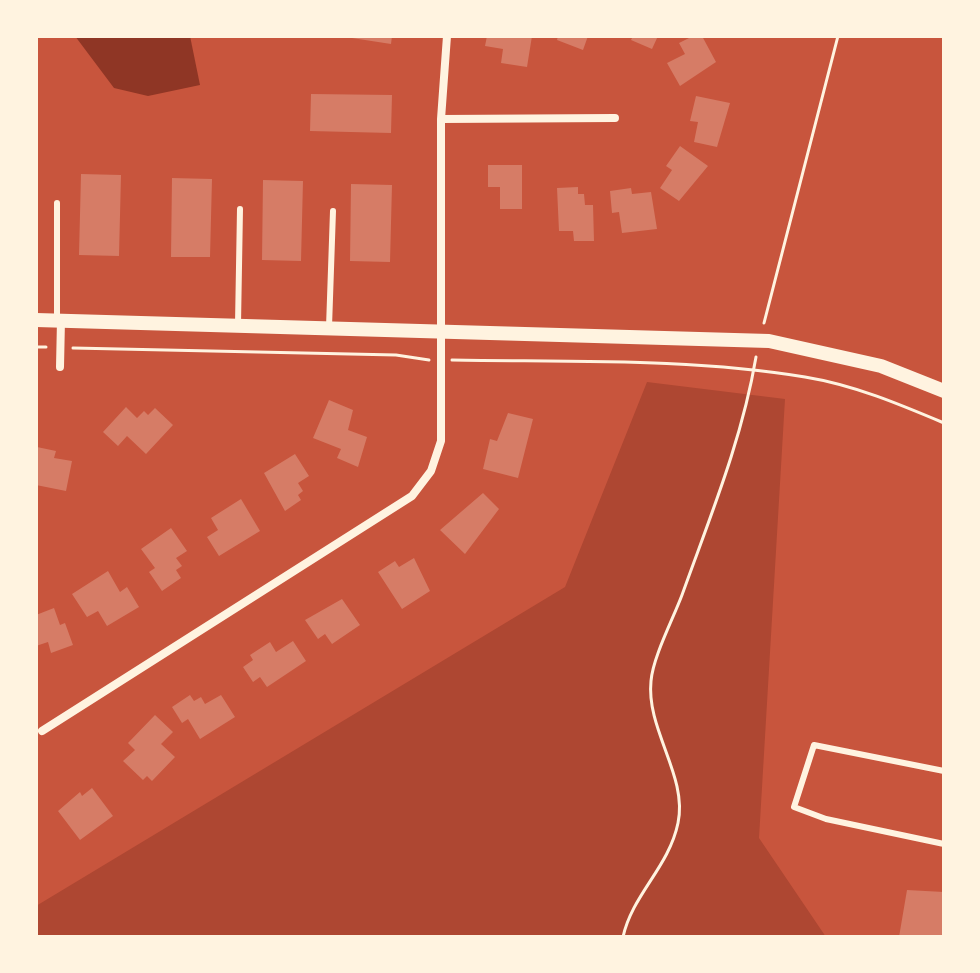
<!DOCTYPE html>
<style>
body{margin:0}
#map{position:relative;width:980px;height:973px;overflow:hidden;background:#c8553d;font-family:"Golos Text",sans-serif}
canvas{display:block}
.frame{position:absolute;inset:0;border:38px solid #fff3e0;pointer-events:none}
</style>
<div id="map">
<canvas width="980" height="973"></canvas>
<div class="frame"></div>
</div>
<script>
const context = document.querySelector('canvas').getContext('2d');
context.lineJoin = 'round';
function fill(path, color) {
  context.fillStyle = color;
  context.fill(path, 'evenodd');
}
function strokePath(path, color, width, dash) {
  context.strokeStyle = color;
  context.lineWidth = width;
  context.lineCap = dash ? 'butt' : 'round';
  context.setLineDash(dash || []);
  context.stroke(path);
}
fill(new Path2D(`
 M647 382 785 399 759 838 826 937H36V906L565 587Z`), '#ae4732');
fill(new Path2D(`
 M75 36H190L200 85 148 96 114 88Z`), '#8f3625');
fill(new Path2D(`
 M339 36H392L391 44Z
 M487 36H532L527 67 501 63 503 49 485 46Z
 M558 36H588L583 50 557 40Z
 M633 36H658L652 49 631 40Z
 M693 36H702L716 62 680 86 667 63 685 54 679 43Z
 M311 94 392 95 391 133 310 131Z
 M696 96 730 103 717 147 694 142 698 122 690 121Z
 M680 146 708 166 679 201 660 188 672 170 666 166Z
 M488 165H522V209H500V187H488Z
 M81 174 121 175 119 256 79 255Z
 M172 178 212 179 210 257H171Z
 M263 180 303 181 301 261 262 260Z
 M351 184 392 185 390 262 350 261Z
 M578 187V194H584L585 205H593L594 241H574L573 231H559L557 188Z
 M631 188 632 194 651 192 657 229 622 233 619 212 612 213 610 191Z
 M329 400 353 410 348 430 367 437 358 467 337 458 341 449 313 438Z
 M126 407 137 418 144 411 148 415 155 408 173 425 146 454 127 436 118 446 103 432Z
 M508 413 533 419 518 478 483 469 490 439 497 441Z
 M37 447 56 451 54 458 72 461 66 491 36 485Z
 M295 454 309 476 298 483 303 491 298 495 301 500 285 511 264 473Z
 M483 493 499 509 465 554 440 530Z
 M241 499 260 531 219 556 207 537 218 530 211 518Z
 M171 528 187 551 176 558 182 566 176 570 181 578 162 591 149 572 155 568 141 549Z
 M414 558 430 591 402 609 378 572 395 561 399 567Z
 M108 571 120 592 127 587 139 607 107 626 98 611 87 617 72 594Z
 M342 599 360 625 332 644 325 634 318 639 305 620Z
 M54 608 60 625 65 623 73 645 51 653 48 642 36 646V615Z
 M293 641 306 661 267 687 260 677 253 682 243 667 253 660 250 655 270 642 276 652Z
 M190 695 194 701 201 697 205 704 221 695 235 717 200 739 188 719 182 723 172 707Z
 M155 715 173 732 161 744 175 757 152 781 147 776 143 780 123 761 135 750 128 743Z
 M92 788 113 816 80 840 58 811 80 792 82 796Z
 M907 890 944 892V937H899Z`), '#d67c66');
strokePath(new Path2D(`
 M764 323 838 36
 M36 347H46
 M73 348 396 355 429 360
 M452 360C566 362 693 358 805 377 854 385 899 404 944 423
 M623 937C632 895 669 867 678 823 688 776 646 730 651 681 653 657 673 619 682 595 710 517 742 440 756 357`), '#fff3e0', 3);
strokePath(new Path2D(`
 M57 320V203
 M238 324 240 209
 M329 327 333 211
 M944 771 814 745 794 807 826 819 944 844`), '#fff3e0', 6);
strokePath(new Path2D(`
 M441 119 615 118
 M60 367 61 320
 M42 731 412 496 431 471 441 441V119L447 36`), '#fff3e0', 8);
strokePath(new Path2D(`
 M36 320 769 341 881 366 944 391`), '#fff3e0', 14);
</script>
